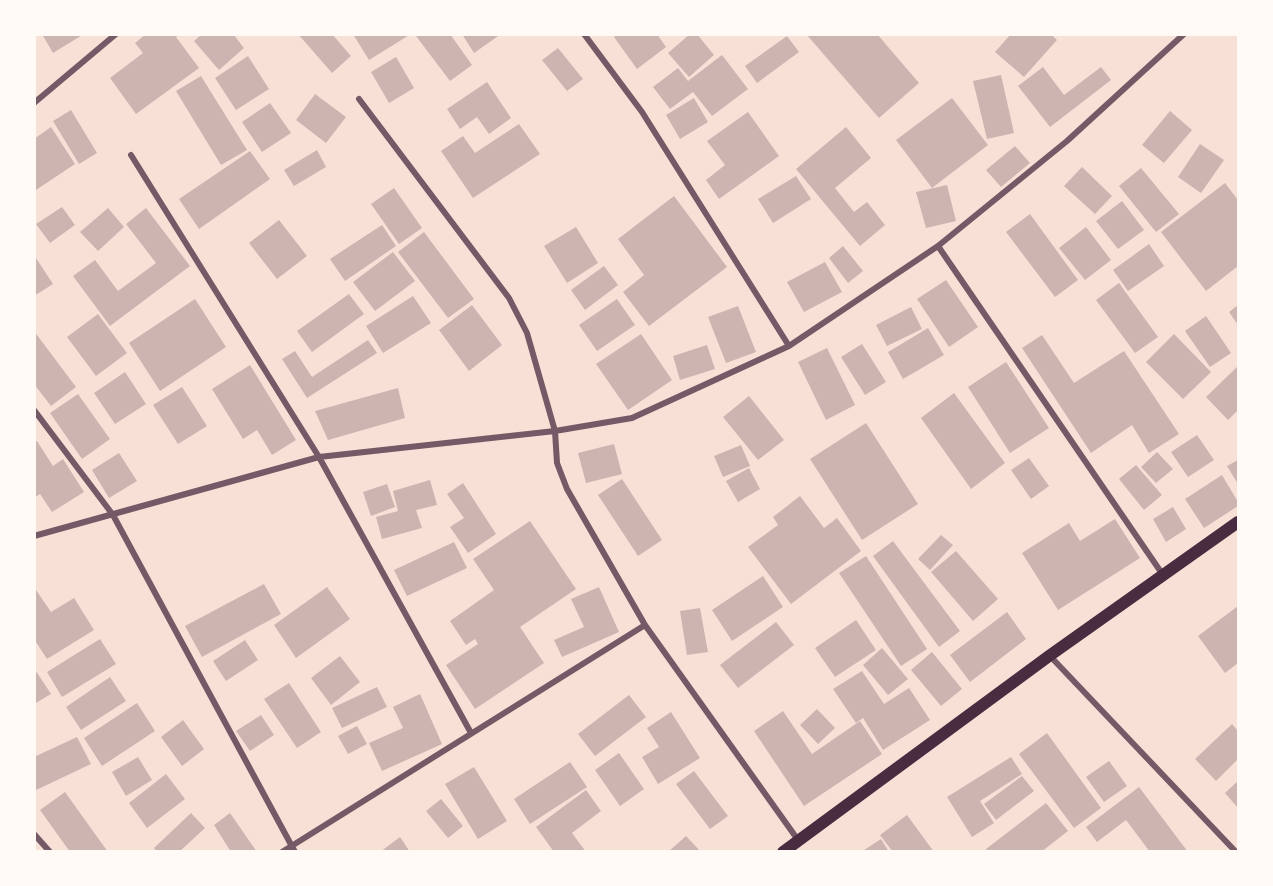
<!DOCTYPE html>
<style>
body{margin:0}
#map{position:relative;width:1273px;height:886px;overflow:hidden;background:#f7e1d7;font-family:"Asap Condensed",sans-serif}
canvas{display:block}
.frame{position:absolute;inset:0;border:36px solid #fffaf5;pointer-events:none}
</style>
<div id="map">
<canvas width="1273" height="886"></canvas>
<div class="frame"></div>
</div>
<script>
const context = document.querySelector('canvas').getContext('2d');
context.lineJoin = 'round';
function fill(path, color) {
  context.fillStyle = color;
  context.fill(path, 'evenodd');
}
function strokePath(path, color, width, dash) {
  context.strokeStyle = color;
  context.lineWidth = width;
  context.lineCap = dash ? 'butt' : 'round';
  context.setLineDash(dash || []);
  context.stroke(path);
}
fill(new Path2D(`
 M42 34H84L53 53Z
 M146 34H180L176 37 199 68 136 114 110 78 143 53 135 43Z
 M202 34H233L244 48 219 70 194 41Z
 M298 34H332L351 56 332 73Z
 M353 34H411L369 60Z
 M418 34H450L472 65 450 81 416 36Z
 M462 34H501L474 53Z
 M617 34H657L666 47 637 69 614 37Z
 M690 34H697L714 55 689 77 668 53Z
 M806 34H877L919 83 879 118Z
 M1011 34H1051L1057 40 1024 77 995 52Z
 M787 36 799 52 757 83 745 66Z
 M558 48 583 79 567 91 542 60Z
 M722 55 748 89 712 116 693 92 670 109 653 87 678 68 688 81Z
 M248 56 269 89 236 110 215 78Z
 M396 57 414 88 389 103 371 72Z
 M1043 67 1064 95 1101 67 1111 80 1050 127 1018 86Z
 M1001 75 1014 133 987 139 973 81Z
 M201 76 247 150 221 165 176 91Z
 M487 82 511 118 489 134 477 117 460 129 447 109Z
 M315 94 346 117 326 143 296 120Z
 M694 98 708 122 680 139 666 115Z
 M952 98 988 145 932 188 896 140Z
 M270 103 291 133 262 152 242 122Z
 M71 110 97 153 79 164 53 121Z
 M1170 111 1192 130 1164 163 1142 145Z
 M748 112 779 156 719 199 706 180 725 165 707 141Z
 M519 124 540 154 473 198 441 151 463 136 475 153Z
 M51 127 75 164 36 190 34 139Z
 M846 127 871 158 835 188 854 212 867 202 885 225 860 246 796 169Z
 M1200 144 1224 160 1201 193 1178 177Z
 M1015 146 1030 163 1001 187 986 170Z
 M317 150 326 167 294 186 284 170Z
 M250 151 270 179 199 229 179 199Z
 M1082 167 1112 196 1095 214 1064 186Z
 M1141 168 1179 214 1156 232 1119 186Z
 M796 176 811 199 773 223 758 199Z
 M1225 183 1238 200V266L1206 291 1161 232Z
 M947 185 956 221 926 228 916 192Z
 M394 188 422 228 399 244 371 204Z
 M674 196 727 267 649 326 623 292 644 275 618 239Z
 M1122 201 1144 230 1118 249 1096 221Z
 M62 207 75 225 50 243 36 224Z
 M108 208 124 227 98 251 80 232Z
 M146 208 190 266 110 326 73 276 95 260 118 291 156 263 126 224Z
 M1030 214 1078 280 1055 297 1006 232Z
 M279 220 307 256 277 279 249 243Z
 M382 225 396 246 345 281 330 259Z
 M576 227 598 263 567 283 544 246Z
 M1086 227 1111 260 1085 280 1059 248Z
 M424 232 474 299 448 318 398 252Z
 M1149 244 1164 266 1128 291 1113 270Z
 M843 246 863 271 848 283 829 258Z
 M393 252 415 281 375 311 353 282Z
 M34 255 53 284 34 296Z
 M825 262 842 292 804 312 787 282Z
 M604 266 618 285 585 310 571 290Z
 M946 280 978 327 949 347 917 299Z
 M1119 283 1158 337 1135 353 1096 300Z
 M349 294 364 314 312 352 297 331Z
 M413 296 431 323 383 353 366 326Z
 M195 299 226 347 160 391 129 343Z
 M617 299 635 325 597 351 579 325Z
 M472 305 502 345 469 371 439 330Z
 M1238 305V325L1229 312Z
 M738 306 756 352 726 363 708 317Z
 M911 307 922 329 887 346 876 325Z
 M98 314 127 353 96 376 67 337Z
 M1206 316 1231 353 1210 367 1185 331Z
 M928 328 944 355 903 379 888 352Z
 M34 331 76 387 51 406 34 384Z
 M641 334 672 380 628 410 596 364Z
 M1174 334 1211 372 1183 399 1146 362Z
 M1042 335 1074 383 1124 351 1179 434 1149 453 1132 425 1091 453 1022 348Z
 M368 340 377 353 307 398 282 359 295 351 312 377Z
 M862 344 886 382 865 395 841 357Z
 M707 345 715 369 680 380 673 356Z
 M827 348 855 405 826 420 798 362Z
 M1006 362 1049 428 1010 453 968 387Z
 M250 365 296 440 272 455 257 430 243 439 212 389Z
 M1238 366V410L1228 420 1206 397Z
 M125 372 146 404 115 424 94 393Z
 M182 387 207 426 178 444 153 405Z
 M398 388 405 418 328 440 315 411Z
 M954 393 1005 463 971 489 921 418Z
 M78 394 110 439 82 459 50 413Z
 M749 396 784 440 758 460 723 417Z
 M866 423 918 504 862 540 810 459Z
 M1197 435 1214 460 1188 477 1171 452Z
 M37 441 53 466 63 459 84 492 52 512 40 494 34 498V442Z
 M614 444 622 474 586 483 578 453Z
 M741 445 750 466 723 477 714 456Z
 M1157 452 1173 469 1156 483 1141 467Z
 M119 453 137 481 109 498 92 470Z
 M1029 458 1049 486 1031 499 1011 470Z
 M1238 460V484L1227 466Z
 M1136 465 1162 495 1144 510 1119 479Z
 M749 468 760 489 738 502 726 481Z
 M1222 475 1238 502V506L1204 528 1185 499Z
 M622 479 662 540 638 556 598 495Z
 M430 480 437 505 416 510 422 528 382 539 376 517 398 511 393 491Z
 M463 483 496 534 468 553 450 527 464 518 447 494Z
 M387 484 395 507 371 516 363 492Z
 M800 496 824 528 837 518 861 551 791 604 748 547 778 525 773 517Z
 M1173 507 1186 529 1166 542 1153 519Z
 M1115 519 1140 558 1058 610 1022 553 1069 523 1080 541Z
 M530 521 576 589 520 627 544 663 475 709 446 665 478 644 475 639 466 645 450 621 494 590 473 559Z
 M941 535 953 545 930 570 918 559Z
 M893 541 960 631 939 647 873 556Z
 M454 542 467 568 407 596 394 570Z
 M956 551 998 599 973 621 931 572Z
 M866 556 927 649 901 666 839 573Z
 M763 576 783 607 732 641 712 610Z
 M264 584 281 614 202 657 185 626Z
 M34 587 51 612 74 598 94 630 47 659 34 639Z
 M327 587 350 619 296 658 274 625Z
 M599 587 619 632 562 657 554 640 584 627 571 599Z
 M1238 606V663L1225 673 1198 636Z
 M700 608 708 652 687 655 680 611Z
 M1007 612 1026 639 970 682 950 655Z
 M856 620 876 650 835 677 815 648Z
 M776 622 794 645 738 688 720 665Z
 M100 639 116 664 62 697 47 672Z
 M245 640 258 660 226 681 213 661Z
 M882 648 908 679 888 695 863 665Z
 M932 652 962 689 941 706 911 670Z
 M340 656 360 682 331 705 311 678Z
 M34 668 51 694 34 704Z
 M862 671 884 704 909 688 930 720 883 750 863 718 856 723 833 689Z
 M110 677 126 701 81 730 66 707Z
 M289 683 321 732 297 748 264 699Z
 M377 687 387 707 342 728 332 708Z
 M420 694 442 744 382 771 369 743 403 728 393 707Z
 M629 695 646 717 595 756 578 734Z
 M137 703 155 731 102 766 84 738Z
 M817 709 835 728 818 744 800 725Z
 M783 711 812 754 860 721 882 754 804 806 754 731Z
 M671 712 700 758 658 784 642 757 659 747 647 728Z
 M261 715 274 735 250 751 236 731Z
 M183 720 204 749 182 766 161 737Z
 M1232 724 1238 731V759L1216 781 1195 759Z
 M357 726 367 744 348 754 338 736Z
 M1047 733 1101 808 1074 828 1019 754Z
 M77 737 91 764 34 791V757Z
 M619 753 644 789 620 806 595 770Z
 M138 757 152 780 126 796 112 772Z
 M1011 757 1022 774 980 801 994 823 972 837 947 797Z
 M1109 761 1127 786 1104 802 1086 777Z
 M570 762 587 787 530 824 514 799Z
 M474 767 507 821 478 839 445 784Z
 M694 771 728 816 710 829 676 784Z
 M166 774 185 799 147 828 129 803Z
 M1022 776 1034 791 996 820 984 804Z
 M1238 781V808L1225 793Z
 M1139 787 1188 852H1150L1126 820 1097 842 1086 827Z
 M586 790 601 811 572 833 586 852H554L536 827Z
 M65 792 108 852H70L40 810Z
 M441 799 463 826 448 838 426 811Z
 M1046 803 1068 831 1041 852H988L986 849Z
 M191 813 205 828 179 852H157L154 848Z
 M230 813 257 852H231L214 825Z
 M907 815 934 852H893L880 835Z
 M686 836 701 852H668Z
 M400 837 410 852H380Z
 M881 839 889 852H861Z`), '#ccb4b1');
strokePath(new Path2D(`
 M584 34 642 112 789 346
 M359 99 509 298 527 333 555 431 557 463 567 489 645 625 798 840
 M34 103 116 34
 M131 155 319 457 471 733
 M938 246 1163 575
 M34 410 113 515 295 852
 M34 536 319 457 555 431 632 418 789 346 938 246 1067 141 1184 34
 M1050 656 1236 852
 M34 834 50 852
 M282 852 645 625`), '#755966', 6);
strokePath(new Path2D(`
 M783 852 1049 656 1238 522`), '#4a2c40', 12);
</script>
